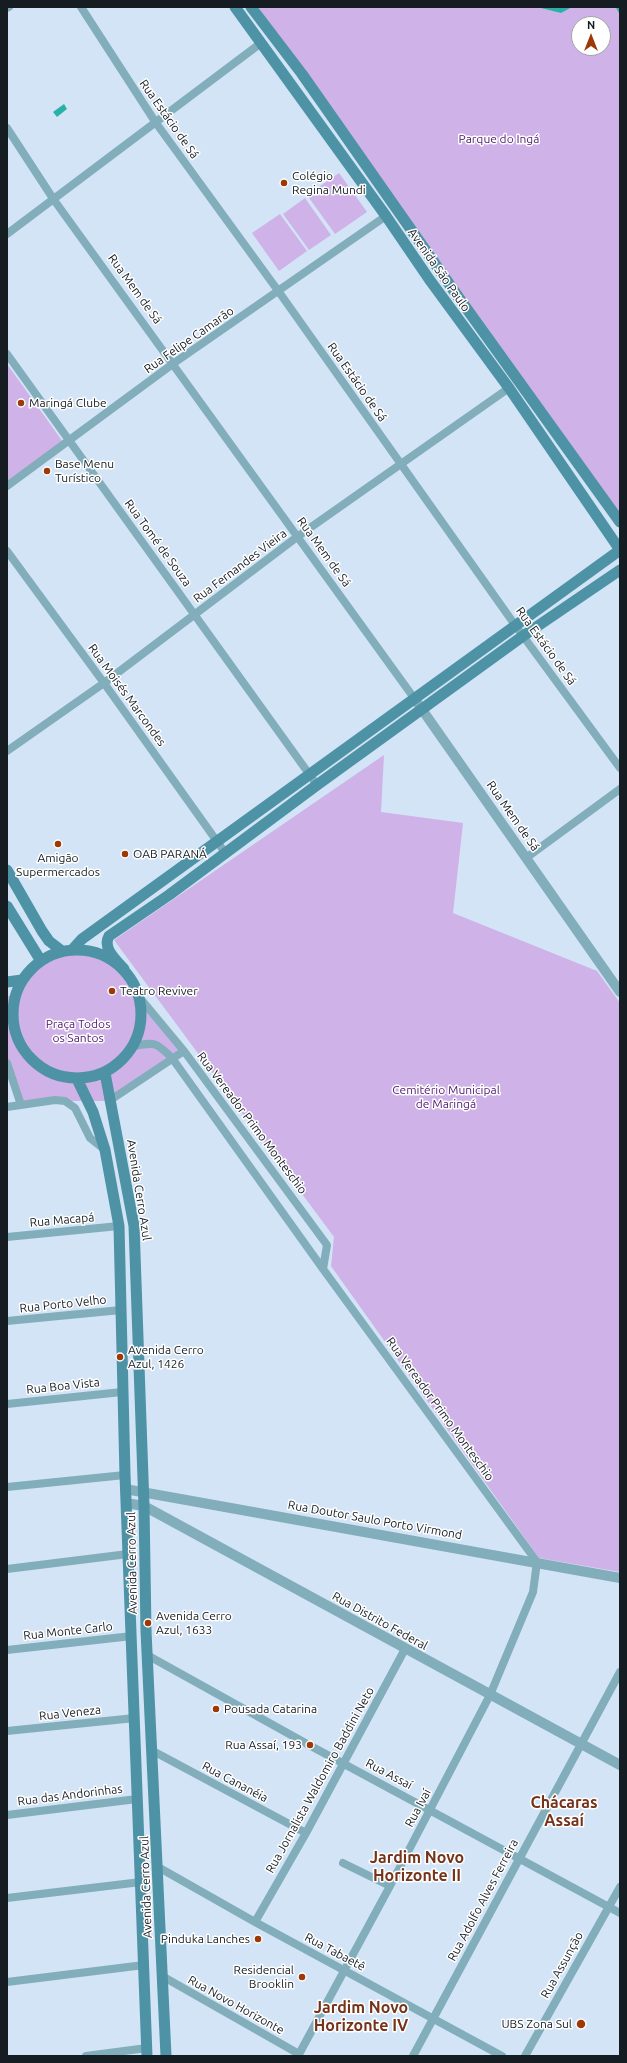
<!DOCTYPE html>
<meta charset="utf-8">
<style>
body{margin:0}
#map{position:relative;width:627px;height:2063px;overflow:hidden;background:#d2e4f6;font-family:Ubuntu,sans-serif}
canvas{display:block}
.frame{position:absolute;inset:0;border:8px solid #151c22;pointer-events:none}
.north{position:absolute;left:571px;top:16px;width:40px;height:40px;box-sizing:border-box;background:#fff;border:1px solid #a1a4a7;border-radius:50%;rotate:0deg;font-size:11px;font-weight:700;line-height:16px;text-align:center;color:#151c22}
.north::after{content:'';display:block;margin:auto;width:14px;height:18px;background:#9d3807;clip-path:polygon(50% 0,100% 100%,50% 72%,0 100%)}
</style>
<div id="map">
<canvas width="627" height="2063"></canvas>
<div class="frame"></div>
<div class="north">N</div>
</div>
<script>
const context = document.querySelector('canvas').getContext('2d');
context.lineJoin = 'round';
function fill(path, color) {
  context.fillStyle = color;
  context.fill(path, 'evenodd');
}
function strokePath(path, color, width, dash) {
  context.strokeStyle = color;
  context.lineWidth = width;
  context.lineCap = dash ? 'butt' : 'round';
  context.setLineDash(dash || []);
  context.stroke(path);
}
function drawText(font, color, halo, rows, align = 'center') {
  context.font = font + ' Ubuntu,sans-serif';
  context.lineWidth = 3;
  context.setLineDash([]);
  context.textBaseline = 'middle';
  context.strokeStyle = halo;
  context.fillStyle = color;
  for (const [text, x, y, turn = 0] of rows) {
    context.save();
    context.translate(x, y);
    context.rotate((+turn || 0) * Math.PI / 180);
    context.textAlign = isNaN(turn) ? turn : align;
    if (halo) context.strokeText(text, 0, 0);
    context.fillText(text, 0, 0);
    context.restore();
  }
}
fill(new Path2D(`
 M258 7H620V518L303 73ZM579 24H603V48H579Z
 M339 173 367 212 335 234 307 195Z
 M305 198 331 235 309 250 283 214Z
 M280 214 307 251 279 271 252 233Z
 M7 364 63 442 7 482Z
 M384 755 381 812 463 823 453 913 597 971 620 1003V1572L539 1558 331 1266 334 1237 114 940Z
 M72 950C97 951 121 959 134 982 137 988 138 994 141 999 154 1017 170 1034 184 1051L109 1101H65L21 1105 7 1063V996L15 995C27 969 44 954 72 950Z`), '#cfb2e7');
fill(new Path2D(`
 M537 7H572L561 13Z
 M64 104 67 109 57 117 53 112Z`), '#2ab1a7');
strokePath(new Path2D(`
 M617 7 620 12`), '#2ab1a7', 2.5);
strokePath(new Path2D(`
 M81 7 156 123 279 292 515 625 620 768
 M7 8 9 7
 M7 128 54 200 414 698
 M7 234 261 43
 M7 354 317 785
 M7 486 174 363 386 216
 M7 551 104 683 226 854
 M7 751 104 683 297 537 509 388
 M526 858 620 789
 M140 998 184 1051 327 1245 323 1269
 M134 1046C155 1042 156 1042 172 1058L323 1269 537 1562 533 1592 490 1695 390 1886 298 2056
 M7 1063 21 1105
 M109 1101 184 1051
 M7 1107 55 1100 65 1101 75 1108 90 1138 105 1150
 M7 1237 119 1226
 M7 1321 121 1310
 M7 1404 122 1392
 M7 1487 125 1475
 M7 1569 128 1554
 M7 1650 132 1636
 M147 1655 309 1745 620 1913
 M7 1731 135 1718
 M153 1751 306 1833
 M7 1815 137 1799
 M343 1863 390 1886
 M158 1867 255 1922 502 2056
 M7 1898 141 1882
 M255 1922 306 1833 405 1649
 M162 1976 299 2054
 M7 1982 144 1965
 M86 2056 147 2048
 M413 2056 620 1672
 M525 2056 620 1887`), '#82adba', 8);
strokePath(new Path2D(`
 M414 698 620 992
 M125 1489 620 1578
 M126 1503 144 1506 620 1765`), '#82adba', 10);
strokePath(new Path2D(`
 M235 7 386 216 429 279 509 388 620 550
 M251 7 302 74 459 298 620 522
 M7 870 42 931 49 941 62 951
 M7 906 41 961
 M13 1014a64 64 0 1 1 128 0a64 64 0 1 1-128 0Z
 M72 950 82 939 620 550
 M124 969C116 960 102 948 109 936L169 895 317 785 523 636 620 570
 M7 982 22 980
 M105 1073 134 1226 144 1506 146 1631 166 2056
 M77 1079 93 1112 105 1150 119 1226 125 1475 147 2056`), '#4d92a5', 11);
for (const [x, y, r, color] of [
 [284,183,4,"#9d3807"],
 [21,403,4,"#9d3807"],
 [47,471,4,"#9d3807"],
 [58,844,4,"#9d3807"],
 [125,854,4,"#9d3807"],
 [112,991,4,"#9d3807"],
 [120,1357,4,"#9d3807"],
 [148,1623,4,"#9d3807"],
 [216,1709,4,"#9d3807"],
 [310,1745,4,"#9d3807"],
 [258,1939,4,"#9d3807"],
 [302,1977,4,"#9d3807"],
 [581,2024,5,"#9d3807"]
]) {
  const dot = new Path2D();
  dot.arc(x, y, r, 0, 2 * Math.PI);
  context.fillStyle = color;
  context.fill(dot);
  strokePath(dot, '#fff', 1.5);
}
drawText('12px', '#151c22', '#fff', [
 ["Rua Estácio de Sá",169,119,55],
 ["Avenida São Paulo",439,270,55],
 ["Rua Mem de Sá",135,289,54],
 ["Rua Felipe Camarão",189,340,-35],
 ["Rua Estácio de Sá",357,382,55],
 ["Rua Tomé de Souza",158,543,54],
 ["Rua Mem de Sá",324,552,54],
 ["Rua Fernandes Vieira",240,566,-37],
 ["Rua Estácio de Sá",546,646,54],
 ["Rua Moisés Marcondes",127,695,54],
 ["Rua Mem de Sá",513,816,55],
 ["Rua Vereador Primo Monteschio",252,1123,53],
 ["Avenida Cerro Azul",139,1190,81],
 ["Rua Macapá",62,1220,-5],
 ["Rua Porto Velho",63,1304,-6],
 ["Rua Boa Vista",63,1386,-6],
 ["Rua Vereador Primo Monteschio",440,1409,54],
 ["Rua Doutor Saulo Porto Virmond",375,1520,10],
 ["Avenida Cerro Azul",132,1563,-91],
 ["Rua Distrito Federal",380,1621,29],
 ["Rua Monte Carlo",68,1631,-6],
 ["Rua Veneza",70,1713,-6],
 ["Rua Assaí",389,1774,28],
 ["Rua Jornalista Waldomiro Baddini Neto",320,1780,-61],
 ["Rua Cananéia",235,1782,28],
 ["Rua das Andorinhas",70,1795,-7],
 ["Rua Ivaí",418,1808,-62],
 ["Avenida Cerro Azul",146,1887,-92],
 ["Rua Adolfo Alves Ferreira",483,1900,-62],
 ["Rua Tabaetê",335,1952,28],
 ["Rua Assunção",562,1965,-61],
 ["Rua Novo Horizonte",236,2005,29]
]);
drawText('12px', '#4f196f', '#fff', [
 ["Parque do Ingá",499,139],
 ["Praça Todos",78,1024],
 ["os Santos",78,1038],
 ["Cemitério Municipal",446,1090],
 ["de Maringá",446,1104]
]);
drawText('12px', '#151c22', '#fff', [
 ["Colégio",292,176],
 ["Regina Mundi",292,190],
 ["Maringá Clube",29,403],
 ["Base Menu",55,464],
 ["Turístico",55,478],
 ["OAB PARANÁ",133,854],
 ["Amigão",58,858,"center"],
 ["Supermercados",58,872,"center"],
 ["Teatro Reviver",120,991],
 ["Avenida Cerro",128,1350],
 ["Azul, 1426",128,1364],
 ["Avenida Cerro",156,1616],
 ["Azul, 1633",156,1630],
 ["Pousada Catarina",224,1709],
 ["Rua Assaí, 193",302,1745,"right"],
 ["Pinduka Lanches",250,1939,"right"],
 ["Residencial",294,1970,"right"],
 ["Brooklin",294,1984,"right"],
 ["UBS Zona Sul",572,2024,"right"]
], 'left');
drawText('bold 16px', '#753319', '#fff', [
 ["Chácaras",564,1803],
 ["Assaí",564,1821],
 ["Jardim Novo",417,1858],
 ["Horizonte II",417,1876],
 ["Jardim Novo",361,2008],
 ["Horizonte IV",361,2026]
]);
</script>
